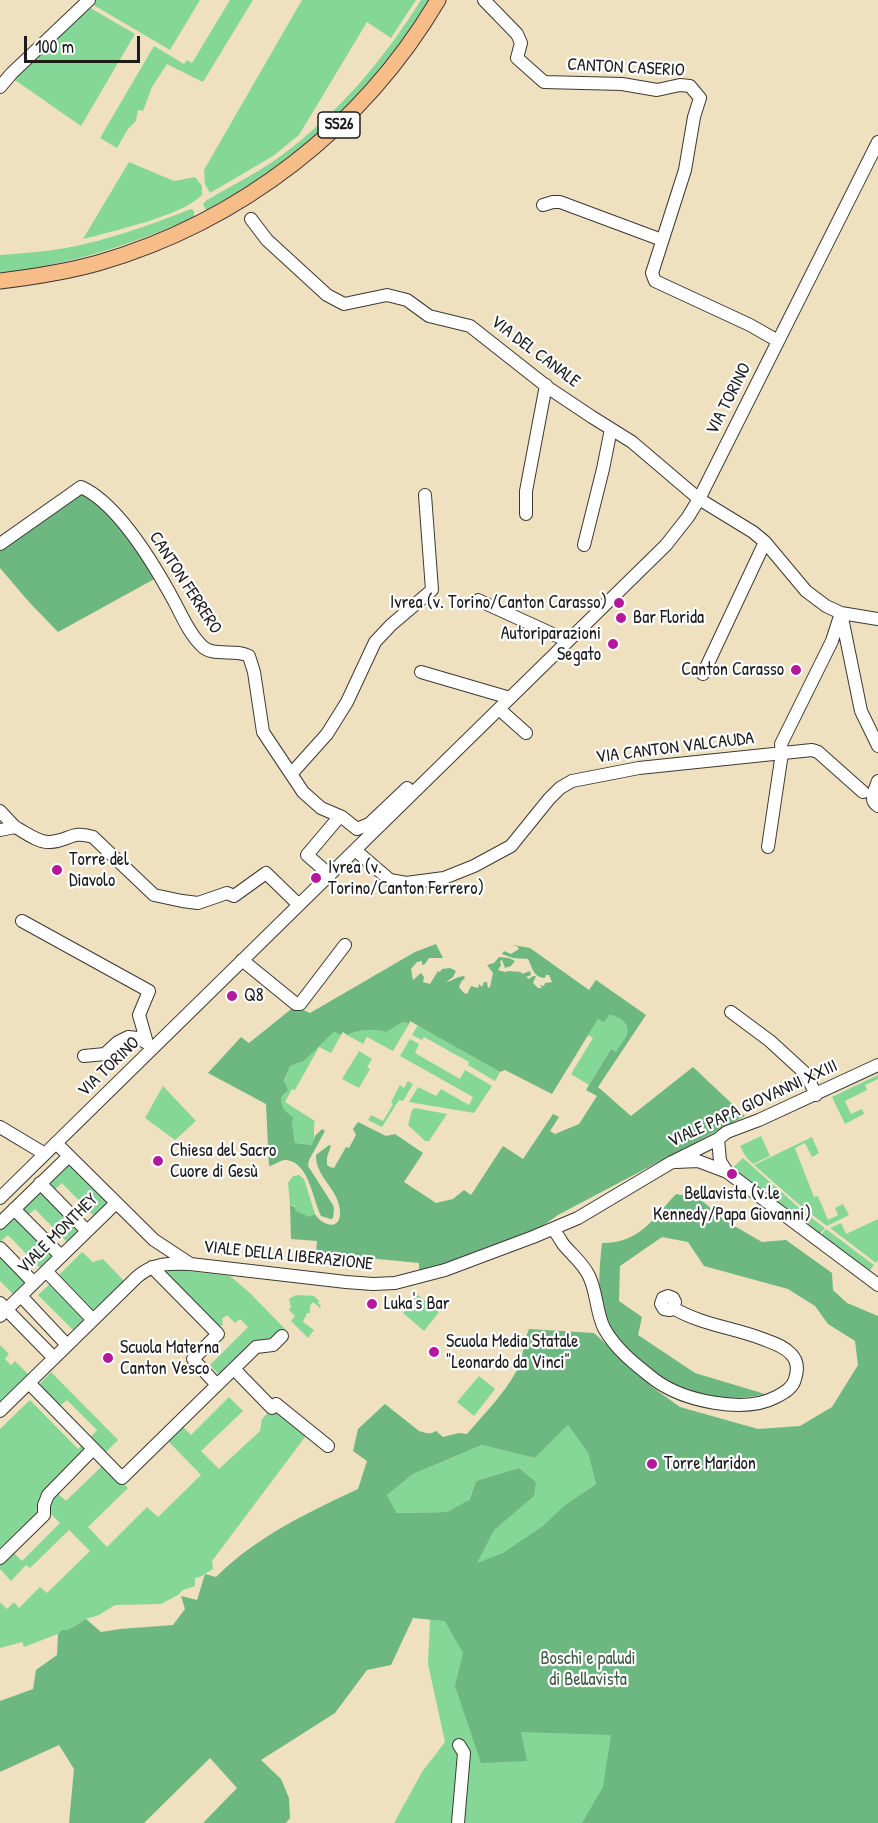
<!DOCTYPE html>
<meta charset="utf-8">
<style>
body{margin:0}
#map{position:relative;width:878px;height:1823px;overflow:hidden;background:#efe0bf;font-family:"Patrick Hand",sans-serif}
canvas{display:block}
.scale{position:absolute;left:24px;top:36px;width:116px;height:27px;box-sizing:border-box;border:3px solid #1c1c1c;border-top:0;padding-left:8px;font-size:18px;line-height:21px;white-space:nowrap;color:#1c1c1c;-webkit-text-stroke:4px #fff;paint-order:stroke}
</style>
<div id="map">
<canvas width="878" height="1823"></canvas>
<div class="scale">100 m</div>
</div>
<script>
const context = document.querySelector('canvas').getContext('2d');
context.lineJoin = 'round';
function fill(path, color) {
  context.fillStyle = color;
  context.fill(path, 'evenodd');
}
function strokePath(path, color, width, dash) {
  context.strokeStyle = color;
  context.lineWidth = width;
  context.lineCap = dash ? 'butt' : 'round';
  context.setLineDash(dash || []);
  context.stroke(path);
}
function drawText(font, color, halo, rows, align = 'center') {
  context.font = font + ' "Patrick Hand",sans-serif';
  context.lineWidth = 4.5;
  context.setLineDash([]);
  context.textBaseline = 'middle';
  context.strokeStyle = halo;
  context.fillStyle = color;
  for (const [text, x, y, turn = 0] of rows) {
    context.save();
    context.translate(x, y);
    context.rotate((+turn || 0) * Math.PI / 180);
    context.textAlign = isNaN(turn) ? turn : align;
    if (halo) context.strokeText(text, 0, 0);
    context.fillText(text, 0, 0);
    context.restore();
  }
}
fill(new Path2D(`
 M93 0H200L170 50 90 3Z
 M230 0H253L203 82 167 64 152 87 143 111 138 110 136 121 128 129 117 148 100 138 154 46 184 64 187 60 192 63Z
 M302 0H416L391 38 367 22 299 135 273 156 210 193 205 184 204 170Z
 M421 0H429C375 89 298 162 206 210L203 204 207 200C235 184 265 169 290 149 343 108 386 56 421 0Z
 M87 6 135 34 81 126 12 78Z
 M129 162 174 181 195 177 202 186V195C182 216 113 231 83 239Z
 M191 209 194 211V217C131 245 69 265 0 273V255C22 253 44 252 66 248 109 240 150 225 191 209Z
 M608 1014C618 1015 630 1023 627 1034 625 1040 619 1047 616 1052L611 1049 589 1085 571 1074 593 1038 588 1035 598 1019Z
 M403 1022 409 1024 393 1051 367 1037 363 1044 347 1035C359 1029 372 1029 385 1032Z
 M418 1025 500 1072 495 1081 468 1065 469 1062 424 1037 422 1040 412 1035Z
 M334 1032 341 1035 331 1053 319 1047 295 1090 292 1089 285 1102 315 1121C313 1127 315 1136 313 1145L295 1143 292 1123 282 1108 281 1098 286 1093 284 1081C287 1078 287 1070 290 1066L304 1061Z
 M410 1039 419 1044 415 1053 460 1079 465 1070 492 1086 474 1113 409 1102 418 1087 436 1096 441 1089 469 1105 473 1097 400 1056Z
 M359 1051 372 1059 367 1067 370 1069 359 1088 342 1079Z
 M878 1075V1079L865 1085 867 1090 845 1101 851 1114 862 1109 864 1114 845 1124 832 1097Z
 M408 1081 413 1084 403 1101 399 1100 382 1127 368 1120 371 1115 383 1121 393 1104 391 1102 400 1085 404 1088Z
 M163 1086 196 1121 175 1140 145 1118Z
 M415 1108 447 1114 429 1141H425L408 1125 412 1110Z
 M761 1136 770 1156 753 1164 746 1157 740 1146Z
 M812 1137 819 1153 812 1157 805 1143 795 1148 814 1197 818 1196 828 1220 838 1215 835 1208 843 1204 849 1215 827 1226 802 1207 754 1165Z
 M743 1158 805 1213 825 1228 819 1235 731 1169Z
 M68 1163 109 1205 96 1218 62 1183 53 1191 46 1184Z
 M299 1175 304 1179 315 1214 309 1218 296 1211 295 1206 290 1205 288 1183 293 1176Z
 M41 1189 82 1231 69 1244 35 1209 26 1217 20 1210Z
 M14 1216 55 1258 42 1270 8 1235 0 1242V1229Z
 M878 1219V1260L876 1263 830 1228 841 1223 846 1234Z
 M826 1229 874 1265 868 1273 820 1236Z
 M82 1252 93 1262 103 1259 124 1281 91 1312 57 1277Z
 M0 1255 28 1283 15 1296 0 1281Z
 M170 1269 230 1276 250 1293 285 1329 273 1340 220 1376 210 1365 248 1327 240 1319 235 1323 227 1315 222 1319 223 1324 218 1329 165 1274Z
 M52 1282 87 1317 73 1330 38 1295Z
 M296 1295 314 1296 319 1301 318 1303 321 1306 320 1308 313 1302 310 1306V1313H307L303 1322 314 1330 308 1338 291 1321 295 1316 289 1310 291 1307 289 1299Z
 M418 1295 439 1312 424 1331 403 1313Z
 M0 1345 9 1354 5 1359 11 1365 15 1361 29 1375 0 1403Z
 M51 1372 118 1440 104 1454 89 1439 97 1430 67 1400 59 1407 38 1386Z
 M479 1376 495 1389 474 1416 457 1402Z
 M229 1397 243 1411 201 1451 219 1469 260 1431 262 1419 276 1405 308 1433 212 1561 213 1569 200 1577 195 1578V1586L183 1590 178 1595 161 1604 115 1605 99 1615 86 1619 68 1630H63L58 1634 24 1647 22 1642 0 1648V1602L7 1609 14 1602 19 1608 40 1587 47 1593 90 1551 69 1530 30 1568 26 1565 11 1581 0 1569V1565L13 1552 22 1561 60 1523 47 1510V1504L57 1493 66 1501 104 1464 128 1488 88 1527 107 1547 147 1507 158 1517 201 1475 167 1440 182 1426 191 1435Z
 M30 1400 78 1449 83 1444 88 1449 43 1495 37 1507 36 1515 0 1550V1429Z
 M568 1425 588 1453 596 1484 569 1503 878 1823H394L422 1772 445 1742 428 1664 430 1620 424 1557 454 1508 447 1512 397 1513 387 1495 413 1474 482 1445 535 1458ZM519 1468 536 1482 468 1501 476 1481Z`), '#85d798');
fill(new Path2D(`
 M81 492H86L121 525 158 577 58 632 29 602 0 568V550Z
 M436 944 443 958H429L425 964 422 965V961L417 962 411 969 413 980 421 973 424 977 423 982 430 984 438 971 440 972 442 969 450 968 456 971 453 977 446 982C453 981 455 977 464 976L465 978 461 982 459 987 464 993 467 994 471 986 478 988 479 984 482 987 484 982H487L488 988 490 987 493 973 487 965 494 963 499 957 509 958 515 961 511 966 505 968 502 960 500 961 501 965 498 970 505 972 509 971 521 972 522 974 530 971 531 975 526 977 529 979 533 976H536L533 983 538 988H542L540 985 544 986 545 983 552 982 549 975H546L545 978C533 978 532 966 528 959L513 958 502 954 504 951 511 954 519 949 518 947 513 945 530 948 589 990 596 980 646 1015 598 1087 631 1116 693 1067 745 1116 558 1215 534 1232 450 1263 419 1270V1263L316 1253 317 1241 291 1239 290 1205 295 1207 296 1211 309 1217 315 1214C322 1226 341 1231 340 1212 340 1190 315 1177 316 1155L329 1145 331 1146 327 1157V1165L330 1167 334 1168 346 1147 349 1148 356 1135 353 1129 358 1122 386 1136 395 1134 423 1153 404 1182 436 1203 453 1199 464 1190 471 1195 503 1146 523 1159 553 1114 559 1117 550 1131 555 1134 579 1124 597 1096 586 1090 611 1049 616 1052C619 1046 625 1040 627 1034 630 1023 618 1015 609 1015L604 1022 598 1019 552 1094 505 1070 500 1072 410 1021 409 1024 403 1022 386 1032C372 1029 360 1029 347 1035L343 1032 341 1035 334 1032 304 1061 290 1066 284 1081 288 1090 281 1098C282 1109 284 1111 293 1117L292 1123 295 1143 312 1145 315 1136 322 1129 325 1131 309 1160 308 1166 333 1205 334 1209 333 1218 331 1219 321 1216C313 1200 309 1163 287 1160 281 1159 275 1165 269 1166L266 1104 208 1073 241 1037 249 1043 295 1006 310 1013 415 952Z
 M676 1194 699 1198 724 1220 762 1242 786 1240 832 1273 833 1290 847 1303 878 1316V1823H582L603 1787 611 1735 521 1732 527 1761 481 1763 455 1686 463 1653 445 1621 413 1618 391 1665 367 1670 335 1713 261 1760 281 1779 289 1798 290 1818 286 1823H203L237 1788 210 1758 144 1823H69L74 1769 59 1745 0 1772V1701L33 1689 36 1670 57 1655 58 1634 62 1630H68L86 1619 101 1632 120 1629 173 1625 185 1609 181 1596 197 1600 205 1574 216 1577C256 1537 307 1513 358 1489L367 1461 353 1451 358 1429 385 1404 419 1431C425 1433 430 1435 436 1431L443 1437 459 1433 467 1434C484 1414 505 1393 517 1370 524 1357 523 1342 529 1329L594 1333 652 1387 680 1407 758 1429 800 1426 832 1407 858 1365 855 1341 828 1324 815 1306 788 1289 704 1266 688 1242 662 1237 620 1266 619 1301 642 1317 638 1335 695 1373 765 1394C717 1405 678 1392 641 1362 629 1353 616 1342 609 1329 596 1301 599 1272 602 1243 640 1243 652 1220 676 1194ZM568 1425 588 1453 596 1484 564 1506 543 1526 503 1553 477 1563 494 1530 534 1496 536 1482 519 1468 476 1481 469 1500 447 1512 397 1513 387 1495 413 1474 482 1445 535 1458Z`), '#6cb880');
const minor = new Path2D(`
 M484 0 517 34 521 43 517 58 544 82 622 84 657 90 680 85 690 86 700 98 694 117 685 170 652 273 655 281 750 325 778 341
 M0 87 12 73 89 0
 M543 205 553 202H560L662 240
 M251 219 267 240 327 295 344 304 387 295 407 300 429 316 470 326 550 389 592 417 632 442 699 499 753 532 765 542 806 591 826 606 841 613 878 619
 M526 514V491L546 385
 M0 544 81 487C119 504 155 566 174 601 182 616 189 633 201 645 212 658 235 648 249 656L254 672 263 732 303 792 321 808 342 817 357 829 369 824 407 788 413 793
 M584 545 603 469 611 429
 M478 600 568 641
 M421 672 510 698
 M703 674 765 542
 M499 709 526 733
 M292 773 327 734 347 702 375 642 391 625 432 590 425 495
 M878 781C875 790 868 800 878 806
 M0 811 15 827
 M0 830 15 827C25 832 38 843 50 842 69 841 72 830 93 837L154 895 182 901 198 903 227 893 234 896 266 873 299 905
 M768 847 782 753 781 744 832 641 841 613 861 711 878 746
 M355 850 390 880 406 883 444 878 474 866 511 846 549 799 560 788 572 781 639 768 812 750 818 752 863 792
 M330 875 307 855 340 816
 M22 921 149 991 139 1015 147 1043 153 1048
 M242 960 296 1004H300L345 945
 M731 1012 770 1041 806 1074 816 1095
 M84 1056 105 1054 118 1042 128 1037 138 1038 147 1043
 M0 1127 45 1154
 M718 1139 720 1161 727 1172
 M56 1143 154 1240 189 1263
 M676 1162 698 1161 727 1172 878 1285
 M40 1183 87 1231
 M0 1198 666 545 688 517 699 499 878 142
 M14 1209 61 1256
 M0 1223 69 1156
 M553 1229C557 1234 560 1239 563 1244 572 1255 583 1263 589 1276 597 1292 596 1312 604 1328 615 1349 637 1366 655 1380 684 1401 744 1414 776 1397 784 1393 793 1388 795 1379 798 1370 798 1361 791 1354 784 1346 773 1343 763 1339 734 1328 700 1324 673 1308L670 1310 664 1309 661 1304 663 1298 668 1296 673 1298 675 1302 673 1308
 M0 1248 34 1283
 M46 1271 93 1320
 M21 1296 67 1345
 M0 1303 54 1358
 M0 1316 116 1203
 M234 1369 272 1408 276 1404 328 1446
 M29 1383 122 1478 217 1385 193 1359 218 1334 152 1267
 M217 1385 256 1347 273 1345 282 1336
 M0 1411 137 1277C153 1263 169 1263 190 1264L346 1282 373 1284 395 1283 445 1270 533 1237 578 1218 672 1162 718 1139 727 1132 759 1120 878 1065
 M0 1558 44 1515V1505L48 1495 93 1449
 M458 1823 464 1753 459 1745`);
const major = new Path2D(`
 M0 281C33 277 66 272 98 263 240 222 363 127 438 0`);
strokePath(minor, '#3c3934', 14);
strokePath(major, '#3c3934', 17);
strokePath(minor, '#fff', 12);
strokePath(major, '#f7bd88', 15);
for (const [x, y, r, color] of [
 [619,603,6,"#b5179e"],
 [621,618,6,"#b5179e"],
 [613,644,6,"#b5179e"],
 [796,670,6,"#b5179e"],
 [57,870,6,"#b5179e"],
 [316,878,6,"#b5179e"],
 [232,996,6,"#b5179e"],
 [158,1161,6,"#b5179e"],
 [732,1174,6,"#b5179e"],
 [372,1304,6,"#b5179e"],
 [434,1352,6,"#b5179e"],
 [108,1358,6,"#b5179e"],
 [652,1464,6,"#b5179e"]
]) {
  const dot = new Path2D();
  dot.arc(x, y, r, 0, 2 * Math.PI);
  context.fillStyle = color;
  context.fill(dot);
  strokePath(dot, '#fff', 2);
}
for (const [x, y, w] of [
 [339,125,42]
]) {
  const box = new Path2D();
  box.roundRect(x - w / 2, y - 13, w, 26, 4.5);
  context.fillStyle = '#fff';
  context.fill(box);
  strokePath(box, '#1c1c1c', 1.5);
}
drawText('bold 16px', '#1c1c1c', null, [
 ["SS26",339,125]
]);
drawText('18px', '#1c1c1c', '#fff', [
 ["CANTON CASERIO",626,68,3],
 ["VIA DEL CANALE",535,352,37],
 ["VIA TORINO",729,399,-63],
 ["CANTON FERRERO",185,583,57],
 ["VIA CANTON VALCAUDA",675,748,-7],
 ["VIA TORINO",109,1067,-44],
 ["VIALE PAPA GIOVANNI XXIII",753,1104,-25],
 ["VIALE MONTHEY",58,1234,-45],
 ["VIALE DELLA LIBERAZIONE",288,1256,6]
]);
drawText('18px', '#1c1c1c', '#fff', [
 ["Ivrea (v. Torino/Canton Carasso)",607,603,"right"],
 ["Bar Florida",633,618],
 ["Autoriparazioni",601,634,"right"],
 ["Segato",601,655,"right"],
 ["Canton Carasso",784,670,"right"],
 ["Torre del",69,860],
 ["Diavolo",69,881],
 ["Ivrea (v.",328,868],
 ["Torino/Canton Ferrero)",328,889],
 ["Q8",244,996],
 ["Chiesa del Sacro",170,1151],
 ["Cuore di Gesù",170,1172],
 ["Bellavista (v.le",732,1194,"center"],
 ["Kennedy/Papa Giovanni)",732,1215,"center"],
 ["Luka's Bar",384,1304],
 ["Scuola Media Statale",446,1342],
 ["\"Leonardo da Vinci\"",446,1363],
 ["Scuola Materna",120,1348],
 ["Canton Vesco",120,1369],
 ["Torre Maridon",664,1464]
], 'left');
drawText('18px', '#415d47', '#fff', [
 ["Boschi e paludi",588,1659],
 ["di Bellavista",588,1680]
]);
</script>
